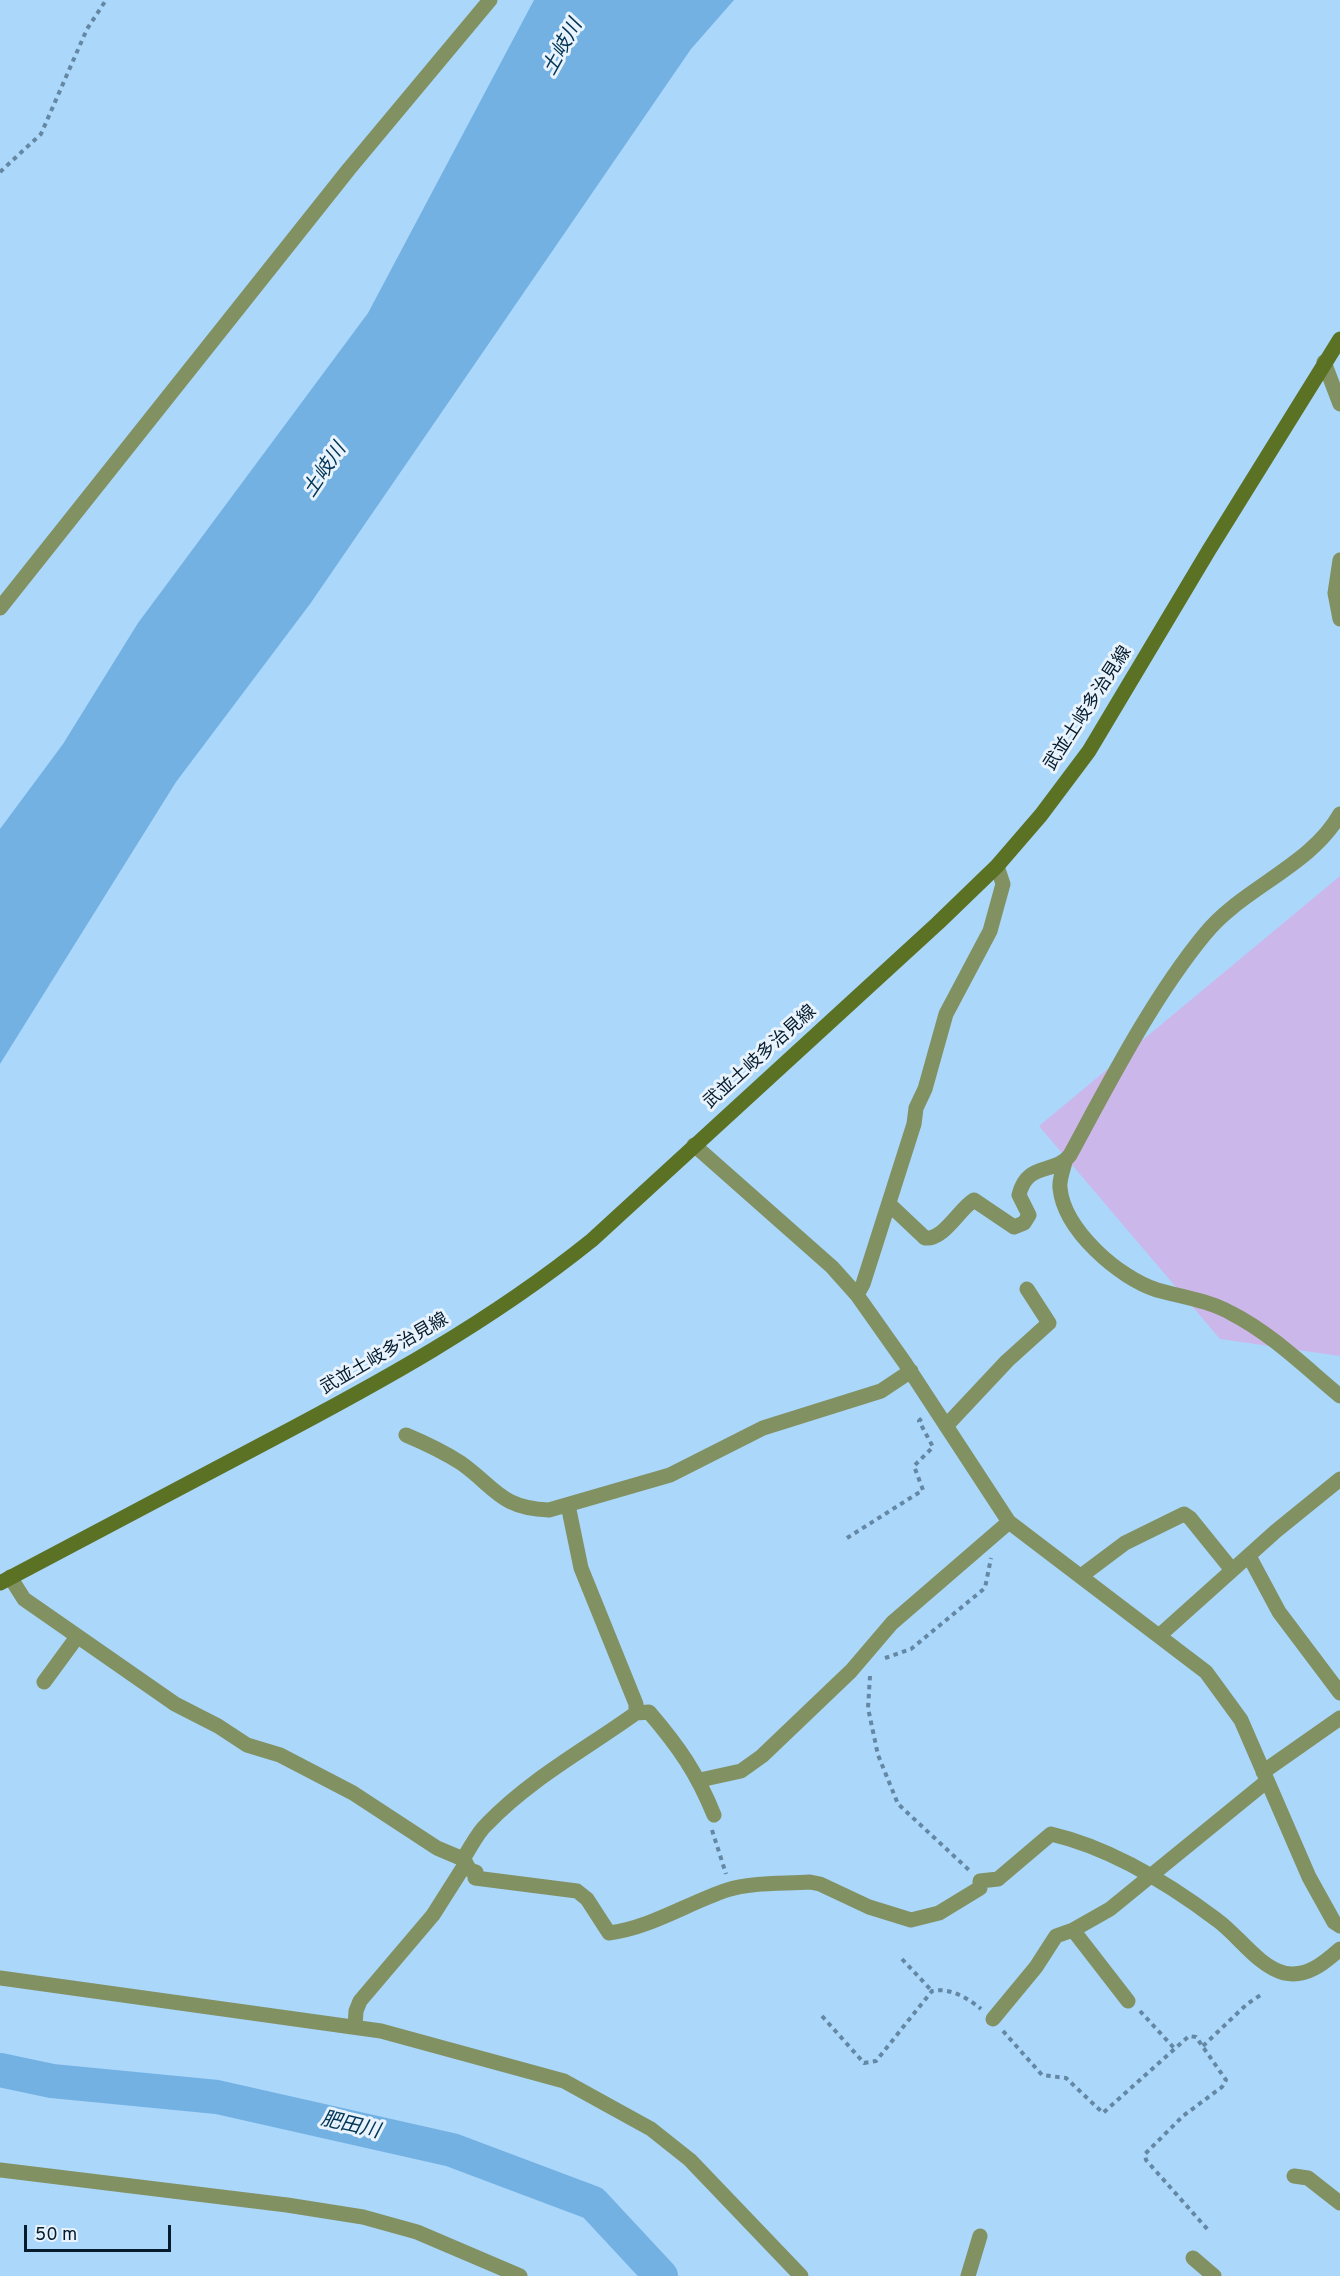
<!DOCTYPE html>
<meta charset="utf-8">
<style>
body{margin:0}
#map{position:relative;width:1340px;height:2276px;overflow:hidden;background:#abd7fb;font-family:Overpass,sans-serif}
canvas{display:block}
.scale{position:absolute;left:24px;top:2225px;width:147px;height:27px;box-sizing:border-box;border:3px solid #061c2d;border-top:0;padding-left:8px;font-size:18px;line-height:21px;white-space:nowrap;color:#061c2d;-webkit-text-stroke:4px #e8f3fd;paint-order:stroke}
</style>
<div id="map">
<canvas width="1340" height="2276"></canvas>
<div class="scale">50 m</div>
</div>
<script>
const context = document.querySelector('canvas').getContext('2d');
context.lineJoin = 'round';
function fill(path, color) {
  context.fillStyle = color;
  context.fill(path, 'evenodd');
}
function strokePath(path, color, width, dash) {
  context.strokeStyle = color;
  context.lineWidth = width;
  context.lineCap = dash ? 'butt' : 'round';
  context.setLineDash(dash || []);
  context.stroke(path);
}
function drawText(font, color, halo, rows, align = 'center') {
  context.font = font + ' Overpass,"Noto Sans JP",sans-serif';
  context.lineWidth = 6;
  context.setLineDash([]);
  context.textBaseline = 'middle';
  context.strokeStyle = halo;
  context.fillStyle = color;
  for (const [text, x, y, turn = 0] of rows) {
    context.save();
    context.translate(x, y);
    context.rotate((+turn || 0) * Math.PI / 180);
    context.textAlign = isNaN(turn) ? turn : align;
    if (halo) context.strokeText(text, 0, 0);
    context.fillText(text, 0, 0);
    context.restore();
  }
}
fill(new Path2D(`
 M1340 876V1356L1220 1339 1039 1126Z`), '#ccb7ea');
fill(new Path2D(`
 M534 0H734L691 49 310 604 176 782 0 1064V829L63 744 138 623 368 313Z`), '#73b1e3');
strokePath(new Path2D(`
 M0 2070 52 2081 217 2097 452 2150 593 2203 661 2276`), '#73b1e3', 34);
strokePath(new Path2D(`
 M0 172 41 134 87 29 106 0
 M847 1538 923 1490 914 1466 933 1447 919 1421 923 1417
 M885 1658 911 1649 985 1588 991 1558
 M870 1676 868 1708 878 1755 898 1804 969 1870
 M712 1830 726 1874
 M902 1959 932 1991
 M1140 2011 1174 2048
 M822 2016 864 2063 876 2061 932 1991C949 1987 968 1998 981 2009
 M1003 2031 1042 2075 1066 2078 1103 2113 1189 2036 1196 2037 1226 2080 1222 2087 1183 2116 1145 2154 1146 2160 1209 2231
 M1203 2046 1247 2004 1262 1994`), '#6487a3', 4, [4.5, 4.5]);
strokePath(new Path2D(`
 M1324 362 1340 404
 M1340 560 1335 593 1340 619
 M0 608 349 169 490 0
 M694 1145 832 1267 857 1295 905 1363 1009 1522 1206 1672 1241 1720 1309 1877 1334 1922 1340 1926
 M1065 1162C1063 1170 1059 1180 1060 1188 1064 1230 1119 1278 1157 1290 1182 1297 1207 1300 1231 1313 1272 1334 1305 1367 1340 1396
 M889 1204 925 1238C944 1240 959 1209 974 1200L1014 1227 1024 1223 1029 1215 1019 1195C1027 1161 1055 1175 1070 1155 1109 1083 1153 997 1205 934 1242 888 1311 866 1340 814
 M857 1295 863 1284 914 1124 916 1108 925 1089 946 1014 990 931 1003 884 997 866
 M946 1426 1007 1361 1049 1323 1027 1289
 M406 1435C425 1443 444 1452 461 1463 496 1488 500 1508 549 1510L670 1475 763 1428 881 1391 911 1371
 M568 1505 581 1568 636 1704V1713
 M1249 1556 1279 1612 1340 1693
 M1081 1576 1125 1543 1184 1514 1190 1518 1232 1570
 M10 1577 24 1599 175 1704 218 1726 247 1745 280 1755 353 1793 437 1848 463 1859C471 1847 477 1833 487 1824 530 1779 586 1749 636 1713L649 1712C679 1747 697 1773 714 1815
 M1160 1635 1276 1531 1340 1479
 M44 1682 77 1637
 M1263 1772 1340 1718
 M700 1780 741 1771 762 1756 851 1671 892 1623 1009 1522
 M463 1859 470 1870 476 1872 475 1878 577 1891 587 1899 609 1933C650 1928 688 1903 727 1890 752 1882 783 1884 810 1882L820 1884 869 1907 911 1920 939 1913 980 1888V1881L998 1879 1051 1834C1111 1848 1168 1883 1217 1920 1238 1935 1258 1966 1284 1973 1307 1978 1324 1963 1340 1949
 M1073 1930 1128 2001
 M0 1978 381 2031 564 2081 651 2129 690 2160 801 2276
 M993 2019 1036 1967 1056 1936 1073 1930 1110 1909 1267 1781
 M355 2027 356 2011 360 2001 433 1915 466 1863
 M0 2170 287 2205 363 2217 417 2232 520 2276
 M1294 2176 1308 2178 1340 2203
 M1193 2258 1214 2276
 M968 2276 980 2236`), '#819161', 15);
strokePath(new Path2D(`
 M0 1583C87 1537 174 1491 261 1445 377 1384 489 1323 592 1240L938 923 997 866 1041 815 1089 751 1209 550 1340 339`), '#5b7123', 15);
drawText('18px', '#061c2d', '#e8f3fd', [
 ["武並土岐多治見線",1089,709,-57],
 ["武並土岐多治見線",761,1058,-42],
 ["武並土岐多治見線",385,1355,-30]
]);
drawText('italic 20px', '#013454', '#e8f3fd', [
 ["土岐川",564,48,-61],
 ["土岐川",326,471,-56],
 ["肥田川",350,2127,13]
]);
</script>
